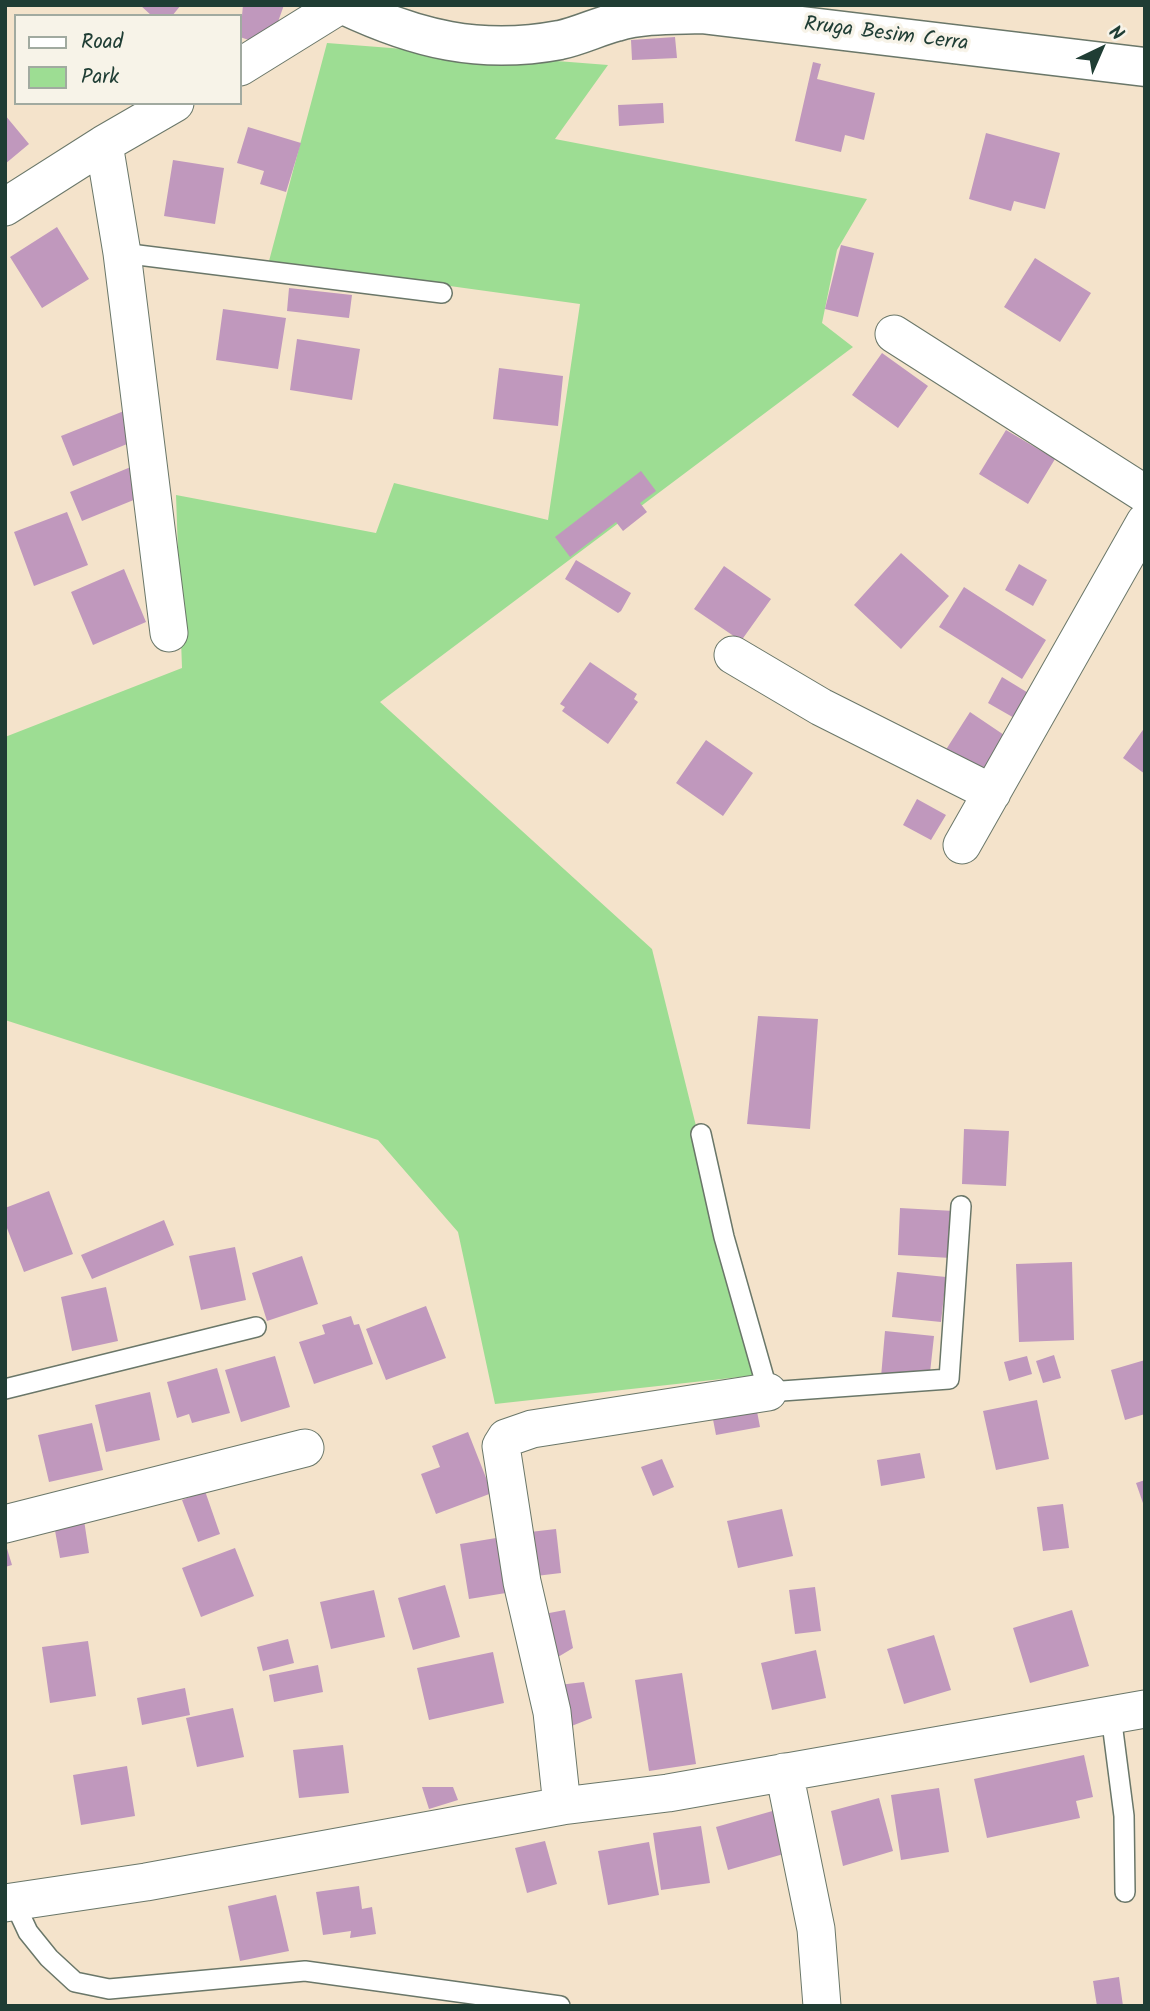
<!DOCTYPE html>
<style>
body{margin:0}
#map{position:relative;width:1150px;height:2011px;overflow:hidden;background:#f4e3cb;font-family:Kalam,sans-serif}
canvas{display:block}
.frame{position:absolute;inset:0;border:7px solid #1f3d34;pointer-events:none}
.legend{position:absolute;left:14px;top:14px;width:228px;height:91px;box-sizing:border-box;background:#f7f3e8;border:2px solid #a1aaa0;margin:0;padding:9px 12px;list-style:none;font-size:21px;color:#1f3d34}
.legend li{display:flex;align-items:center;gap:14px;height:35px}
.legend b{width:35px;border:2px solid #a1aaa0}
.north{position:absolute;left:1066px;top:14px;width:70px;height:70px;-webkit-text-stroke:5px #f7f3e8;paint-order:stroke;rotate:44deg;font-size:19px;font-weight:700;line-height:28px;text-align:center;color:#1f3d34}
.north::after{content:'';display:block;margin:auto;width:24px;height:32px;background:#1f3d34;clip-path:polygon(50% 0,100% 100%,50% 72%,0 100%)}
</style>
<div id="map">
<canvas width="1150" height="2011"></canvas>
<div class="frame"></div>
<ul class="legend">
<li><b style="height:9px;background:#fff"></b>Road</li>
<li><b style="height:19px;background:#9ddd93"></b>Park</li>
</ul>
<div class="north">N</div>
</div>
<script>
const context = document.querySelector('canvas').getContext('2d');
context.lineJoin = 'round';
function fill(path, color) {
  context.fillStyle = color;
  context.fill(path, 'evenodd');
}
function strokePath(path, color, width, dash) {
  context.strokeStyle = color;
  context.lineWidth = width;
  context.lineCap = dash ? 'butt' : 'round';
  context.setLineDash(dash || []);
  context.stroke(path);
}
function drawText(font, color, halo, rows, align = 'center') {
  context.font = font + ' Kalam,sans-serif';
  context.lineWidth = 7;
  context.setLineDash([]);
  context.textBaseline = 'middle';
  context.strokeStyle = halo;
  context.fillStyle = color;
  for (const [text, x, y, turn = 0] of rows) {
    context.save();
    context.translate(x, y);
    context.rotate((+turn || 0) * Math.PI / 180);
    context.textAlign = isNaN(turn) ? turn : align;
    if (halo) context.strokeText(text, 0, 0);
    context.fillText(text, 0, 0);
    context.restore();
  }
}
fill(new Path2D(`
 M327 43 608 65 555 139 867 199 837 250 822 323 853 347 380 702 652 949 758 1375 495 1404 458 1232 378 1140 5 1020V737L182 668 176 495 376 533 394 483 548 520 580 304 269 261Z`), '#9ddd93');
fill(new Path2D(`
 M140 5H181L172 16H152Z
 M243 5H284L269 47 240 37Z
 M675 37 677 58 632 60 631 40Z
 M813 62 821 64 817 79 875 93 864 140 845 135 841 152 795 141Z
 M663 103 664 123 619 126 618 105Z
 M5 115 29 144 5 164Z
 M248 127 301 143 286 192 260 184 264 171 237 163Z
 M986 133 1060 153 1045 209 1014 201 1011 211 969 199Z
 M173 160 224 168 215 224 164 216Z
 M57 227 89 279 42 308 10 257Z
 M841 245 874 253 858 317 825 309Z
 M1035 258 1091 293 1060 342 1004 307Z
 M289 288 352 295 349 318 287 311Z
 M223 309 286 318 278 369 216 360Z
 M297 339 360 349 352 400 290 390Z
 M882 353 928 386 898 428 852 395Z
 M499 368 563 376 558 426 493 419Z
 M129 409 132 442 73 466 61 436Z
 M1006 430 1055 459 1028 504 979 474Z
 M138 464 141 497 82 521 70 492Z
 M641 471 656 491 640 503 647 512 623 531 616 522 570 557 555 537Z
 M67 512 88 565 34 586 14 532Z
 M901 553 949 596 901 649 854 605Z
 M576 560 631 593 621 611 618 613 565 579Z
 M1019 564 1047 580 1033 606 1005 590Z
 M724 566 771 599 741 641 694 609Z
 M124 569 146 622 93 645 71 592Z
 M964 587 1046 640 1022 679 939 627Z
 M590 662 637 694 634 699 638 702 608 744 562 711 565 707 560 704Z
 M1002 677 1030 694 1016 719 988 703Z
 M970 712 1007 737 977 783 940 759Z
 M1145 727V774L1123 758Z
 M706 740 753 773 723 816 676 783Z
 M917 799 946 815 931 840 903 825Z
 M758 1016 818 1019 810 1129 747 1124Z
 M964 1129 1009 1131 1006 1186 962 1184Z
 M49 1191 73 1254 24 1272 5 1223V1208Z
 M900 1208 954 1211 951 1258 898 1255Z
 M164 1220 174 1245 92 1279 81 1255Z
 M235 1247 246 1300 201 1310 189 1256Z
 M302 1256 318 1304 267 1321 252 1273Z
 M1072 1262 1074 1340 1019 1342 1016 1264Z
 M897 1272 946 1277 941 1322 892 1317Z
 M106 1287 118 1341 72 1351 61 1297Z
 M426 1306 446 1358 386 1380 366 1329Z
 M351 1316 354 1325 359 1324 373 1364 314 1384 299 1342 325 1334 322 1325Z
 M885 1331 934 1336 929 1382 881 1377Z
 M1054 1355 1061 1378 1043 1383 1036 1361Z
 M275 1356 290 1407 241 1422 225 1370Z
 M1027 1356 1032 1374 1009 1381 1004 1362Z
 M1145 1360V1414L1125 1420 1111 1370Z
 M217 1368 230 1413 192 1423 189 1414 177 1418 167 1382Z
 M150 1392 160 1440 106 1452 95 1405Z
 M1037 1400 1049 1459 996 1470 983 1411Z
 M755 1401 760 1427 716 1435 711 1409Z
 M92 1423 103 1470 49 1482 38 1435Z
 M468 1432 492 1493 436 1514 421 1474 440 1467 432 1446Z
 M920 1453 925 1478 881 1486 877 1460Z
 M662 1459 674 1487 653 1496 641 1467Z
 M1145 1480V1506H1144L1136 1483Z
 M205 1491 220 1534 198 1542 182 1500Z
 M1063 1504 1069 1548 1043 1551 1037 1507Z
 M782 1509 793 1556 738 1568 727 1521Z
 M84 1520 89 1553 60 1558 54 1525Z
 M556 1529 561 1573 536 1576 530 1532Z
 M502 1537 512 1592 469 1599 460 1544Z
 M5 1542 12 1565 5 1567Z
 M235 1548 254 1596 201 1617 182 1568Z
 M445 1585 460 1637 413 1650 398 1598Z
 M815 1587 821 1631 795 1634 789 1590Z
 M374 1590 385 1637 331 1649 320 1602Z
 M565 1610 573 1648 553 1660 544 1614Z
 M1072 1610 1089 1666 1030 1683 1013 1628Z
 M934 1635 951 1690 904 1704 887 1649Z
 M288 1639 294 1663 263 1671 257 1647Z
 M88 1641 96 1696 50 1703 42 1647Z
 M816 1650 826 1698 772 1710 761 1663Z
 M493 1652 504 1703 429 1720 417 1668Z
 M318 1665 323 1692 274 1702 269 1675Z
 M682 1673 696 1764 649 1771 635 1680Z
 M584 1682 592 1718 569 1727 559 1685Z
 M185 1688 190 1715 142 1725 137 1698Z
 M233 1708 244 1757 197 1767 186 1718Z
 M343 1745 349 1793 299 1798 293 1750Z
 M1084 1755 1093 1797 1076 1801 1080 1818 987 1838 974 1779Z
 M127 1766 135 1816 81 1825 73 1775Z
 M422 1787H453L458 1800 429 1809Z
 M939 1788 949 1852 901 1860 891 1795Z
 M879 1798 893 1851 843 1866 831 1811Z
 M776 1810 787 1853 728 1870 716 1827Z
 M701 1826 710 1883 661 1890 653 1833Z
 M545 1841 557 1884 527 1893 515 1848Z
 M649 1842 659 1895 608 1905 598 1851Z
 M359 1886 362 1909 372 1907 376 1934 350 1938 351 1931 323 1935 316 1892Z
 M276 1895 289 1951 240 1961 228 1906Z
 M1119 1977 1123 2006H1097L1093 1981Z`), '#c098bd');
const service = new Path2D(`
 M122 253 442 293
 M701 1134 724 1237 768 1392 949 1379 961 1206
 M5 1389 256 1327
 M1111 1715 1124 1816 1125 1892
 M14 1902 28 1932 49 1958 75 1982 109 1989 305 1971 560 2006`);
const minor = new Path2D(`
 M240 67 340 5
 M104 144 122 253 169 633
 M5 207 104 144 175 103
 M894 334 1145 494
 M733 655 821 707 992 793
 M962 845 1145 522
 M5 1524 305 1448
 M784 1772 816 1929 822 2006
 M562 1806 552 1712 522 1582 501 1446 506 1438 532 1429 768 1392
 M5 1903 146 1882 562 1806 668 1793 1145 1709`);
const tertiary = new Path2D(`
 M344 5C416 39 480 55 560 40 579 36 597 27 616 22 643 14 672 15 701 14L1145 67`);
strokePath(service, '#6a7769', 22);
strokePath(minor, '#6a7769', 39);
strokePath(tertiary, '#6a7769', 41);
strokePath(service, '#fff', 19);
strokePath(minor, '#fff', 37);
strokePath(tertiary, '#fff', 38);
drawText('21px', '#1f3d34', '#f7f3e8', [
 ["Rruga Besim Cerra",886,36,7]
]);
</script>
